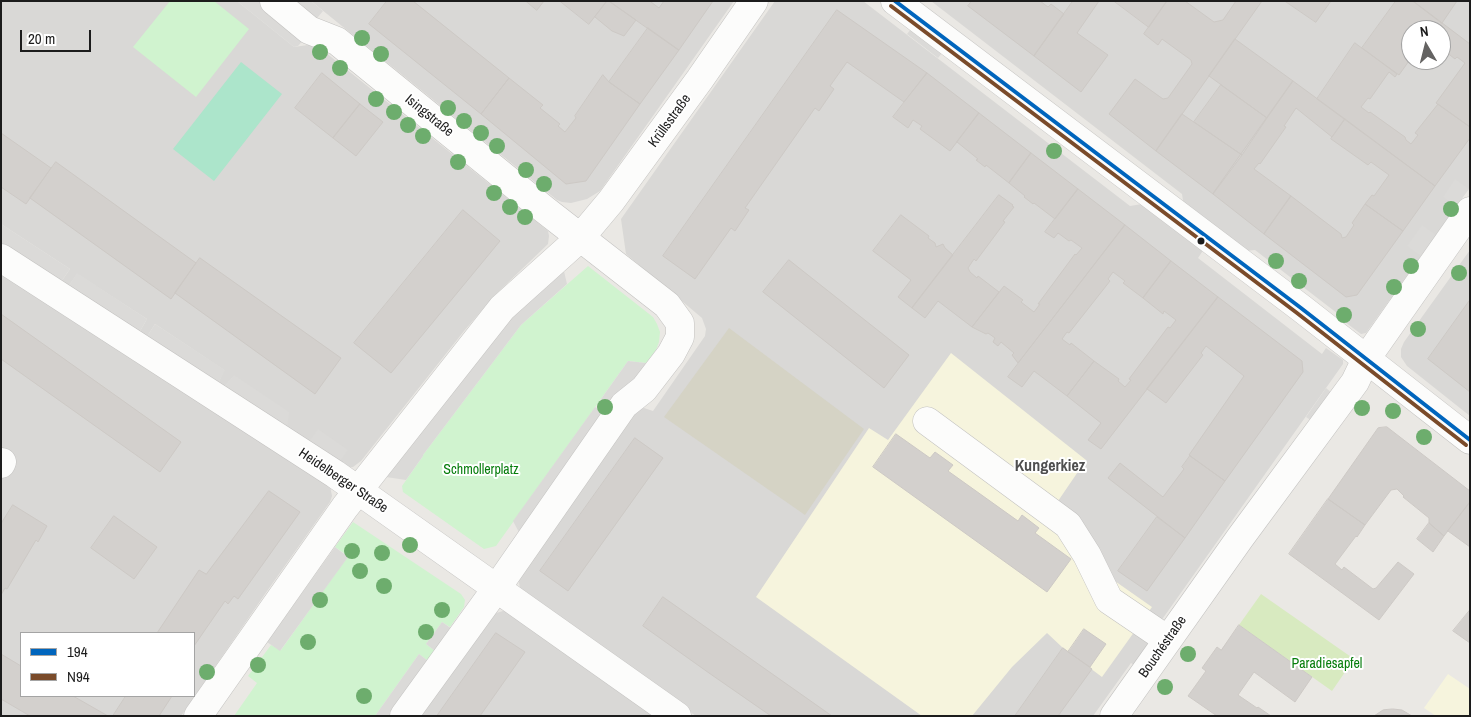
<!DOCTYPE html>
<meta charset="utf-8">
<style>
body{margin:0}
#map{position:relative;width:1471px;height:717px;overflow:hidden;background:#eae8e4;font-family:"Archivo Narrow",sans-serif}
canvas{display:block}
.frame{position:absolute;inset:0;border:2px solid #1c1c1c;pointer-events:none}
.legend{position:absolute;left:20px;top:632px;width:175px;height:65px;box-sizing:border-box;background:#fff;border:1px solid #a4a4a4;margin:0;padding:6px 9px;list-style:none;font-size:15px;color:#1c1c1c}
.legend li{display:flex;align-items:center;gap:10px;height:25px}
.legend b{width:25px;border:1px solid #a4a4a4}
.north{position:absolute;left:1401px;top:20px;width:50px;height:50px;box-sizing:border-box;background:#fff;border:1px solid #a4a4a4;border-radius:50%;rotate:352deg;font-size:14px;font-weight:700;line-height:20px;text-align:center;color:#1c1c1c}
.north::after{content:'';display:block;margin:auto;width:18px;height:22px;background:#646362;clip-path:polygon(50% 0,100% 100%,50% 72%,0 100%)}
.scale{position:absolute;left:20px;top:30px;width:71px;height:22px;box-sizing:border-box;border:2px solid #1c1c1c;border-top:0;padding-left:6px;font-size:15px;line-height:18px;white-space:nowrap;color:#1c1c1c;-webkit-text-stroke:4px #fff;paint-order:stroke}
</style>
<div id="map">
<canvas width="1471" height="717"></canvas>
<div class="frame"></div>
<ul class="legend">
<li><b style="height:6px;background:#0065bd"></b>194</li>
<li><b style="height:6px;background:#7a4b2a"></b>N94</li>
</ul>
<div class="north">N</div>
<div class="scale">20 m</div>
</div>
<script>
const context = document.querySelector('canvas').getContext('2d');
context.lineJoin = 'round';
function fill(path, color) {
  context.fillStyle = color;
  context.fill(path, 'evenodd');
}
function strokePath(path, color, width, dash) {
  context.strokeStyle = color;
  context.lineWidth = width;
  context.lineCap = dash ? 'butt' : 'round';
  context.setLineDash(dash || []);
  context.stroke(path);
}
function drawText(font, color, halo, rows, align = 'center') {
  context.font = font + ' "Archivo Narrow",sans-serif';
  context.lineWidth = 4;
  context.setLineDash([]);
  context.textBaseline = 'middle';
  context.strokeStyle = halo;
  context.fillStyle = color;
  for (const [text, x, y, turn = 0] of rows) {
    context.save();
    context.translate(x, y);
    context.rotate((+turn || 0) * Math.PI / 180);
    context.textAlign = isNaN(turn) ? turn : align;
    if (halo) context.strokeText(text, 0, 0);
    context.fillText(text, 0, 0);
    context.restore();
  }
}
fill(new Path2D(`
 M1 1H237L294 47 315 44 548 231 549 236 548 244 495 295 464 331 361 461 353 467 346 468 287 430 234 376 223 388 218 384 224 370 155 324 146 338 139 333 147 319 77 274 68 287 61 282 70 269 1 224Z
 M311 1H734L600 191 587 199 571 203 562 202 557 200Z
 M775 1H863L1130 206 1142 204 1202 250V252L1198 258 1322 354 1326 348 1343 360V364L1151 635 1158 640 1137 667 1131 663 1093 716H696L524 595 520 589 519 582 520 577 635 412 639 409 644 408 653 411 705 336 706 329 702 318 626 254 621 219Z
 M931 1H1470V187L1366 333 1361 334 1345 322 1346 320 1255 250 1244 251 1184 207 1182 194ZM1411 30H1441V60H1411Z
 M1470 250V416L1407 366 1401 357V349L1404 342Z
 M1 269 330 486 332 496 330 502 265 594 181 716H1ZM21 633H194V696H21Z
 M503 611 508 612 658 716H420L493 614Z`), '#d9d8d6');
fill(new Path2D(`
 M951 353 1086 460 1056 504 1112 579 1152 607 1102 677 1063 648 1047 633 1012 667 972 716H922L756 597 869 428 888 440Z
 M1448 674 1470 689V716H1436L1424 708Z`), '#f6f4dd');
fill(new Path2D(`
 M729 328 864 429 805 515 664 417Z`), '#d5d3c5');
fill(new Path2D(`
 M1261 594 1354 659 1332 691 1239 625Z`), '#d8eac0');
fill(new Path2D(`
 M170 1H214L249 29 196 97 133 47Z
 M588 266 653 317 657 324 660 332 659 342 656 350 646 363 628 361 496 546 484 549 403 492 402 486 423 456V455L521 325Z
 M353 522 461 594 465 600 464 607 450 627 442 622 426 644 439 654 432 664 419 654 375 716H234L257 683 248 676 271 645 281 650 348 556 335 547Z`), '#d0f3cf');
fill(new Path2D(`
 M241 62 282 94 214 181 173 149Z`), '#ace5cb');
fill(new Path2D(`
 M237 1H262L306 37 298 46 294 47Z
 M285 1H311L323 11 313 23Z
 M911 29 942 53 938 58 907 34Z
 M1455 179 1469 189 1456 206 1443 197Z
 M1 224 70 269 61 282 1 243Z
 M1422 225 1436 235 1421 256 1407 246Z
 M563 267 567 284 521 325 423 455V456L406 480 386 477 510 312Z
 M77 273 147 319 139 333 68 287Z
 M155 324 225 370 218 384 146 338Z
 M628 361 646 363 615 408 601 399Z
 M234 375 289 412 287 430 223 388Z
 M1326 388 1332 393 1312 421 1306 417Z
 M595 407 609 416 522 538 513 521Z
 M318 429 348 450 338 464 308 443Z
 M335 547 348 557 280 651 267 642Z
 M442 622 455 631 439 654 426 644Z
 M419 654 432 664 395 716H375Z`), '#dbdad8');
const building = new Path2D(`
 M387 1H413L509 78 481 114 369 24Z
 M526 1H544L537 10Z
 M560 1H607L589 24Z
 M607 1H609L636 20 624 36 612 31 595 17Z
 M609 1H651V2L659 8 664 1H713L679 50Z
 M972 1H1040L1048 7 1051 4 1064 14 1034 56 968 6Z
 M1073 1H1099L1077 33 1108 55 1081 92 1034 56Z
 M1114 1H1167L1149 27Z
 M1167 1H1185L1214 22 1223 20 1236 1H1262L1156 151 1109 114 1135 79 1163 99 1168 98 1192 64 1191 60 1162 39 1158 45 1144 34Z
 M1285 1H1331L1316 22Z
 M1396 1H1413L1470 44V127L1436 103 1465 63 1457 57 1455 59 1441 48V30H1411V58L1399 75 1362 48Z
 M1413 1H1457L1442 23Z
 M837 10 927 73 904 102 847 62 830 86 834 89 819 111 815 108 745 208 749 210 735 231 731 228 695 279 663 256Z
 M648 28 679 50 640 104 609 82Z
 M1235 39 1293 81 1267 118 1209 76Z
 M1355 43 1397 74 1395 77 1389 72 1370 99 1368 98 1361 107 1369 113 1370 112 1405 137 1406 140 1411 144 1418 135 1415 133 1438 104 1470 127V138L1435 186 1317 99Z
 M322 73 360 104 333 138 295 108Z
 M927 73 979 113 950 151 920 129 922 126 913 120 908 128 893 117Z
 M603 75 609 82 640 104 586 181 566 184 481 114 509 78 543 105 540 108 560 124 558 126 565 132 576 118 575 116Z
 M1293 81 1345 119 1332 137 1296 108 1284 126 1286 127 1260 164 1259 163 1254 169 1291 196 1264 234 1213 194Z
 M1221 85 1267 118 1242 155 1194 122Z
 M360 104 383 122 356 156 333 138Z
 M979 113 1031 153 1009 183 986 165 985 167 976 160 978 159 957 142Z
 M1182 114 1242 155 1213 194 1156 151Z
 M1345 119 1435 186 1403 231 1365 204 1372 195 1374 196 1389 175 1371 162 1368 165 1331 139Z
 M1 133 51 168 26 204 1 187Z
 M1031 153 1078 189 1055 219 1034 203 1033 204 1024 197 1025 196 1009 183Z
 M56 162 196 263 171 299 30 198Z
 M1078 189 1125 225 1018 363 1012 355 1014 353 1001 342 998 346 993 342 995 338 988 333 986 334 972 327 1004 286 1023 300 1021 302 1034 312 1040 304H1038L1075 254 1076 255 1082 248 1071 240 1069 241 1058 233 1054 238 1045 232Z
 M999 195 1013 205 1012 206 1014 207 1003 221 1005 222 976 261 974 259 968 268 970 272 977 278 978 276 999 292 972 327 938 301 925 318 912 308Z
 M1291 196 1341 234 1342 238 1346 237 1354 225 1352 223 1365 204 1403 231 1357 295 1346 297 1264 234Z
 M463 210 500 241 391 373 354 343Z
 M901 215 929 236 928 238 935 243 936 247 943 244 945 248 953 255 912 308 898 297 911 280 873 251Z
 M1125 225 1171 261 1143 298 1123 283 1125 281 1113 272 1108 279 1110 281 1069 333 1067 332 1062 339 1070 345 1071 343 1094 361 1067 396 1034 371 1022 387 1008 377Z
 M200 258 341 358 315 394 175 293Z
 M789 260 909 355 884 388 763 292Z
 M1171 261 1218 297 1101 449 1088 440 1101 423 1067 396 1094 361 1119 379 1118 381 1125 387 1131 380 1129 379 1168 327 1170 328 1176 320 1164 311 1163 314 1143 298Z
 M1218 297 1302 361 1303 372 1225 481 1189 455 1244 376 1206 346 1201 353 1203 355 1166 403 1147 389Z
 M1470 300V392L1428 359Z
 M1 314 181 442 160 472 1 359Z
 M1387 427 1470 491V502L1444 536 1429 523V518L1403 497 1404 496 1397 489 1391 490 1365 525 1328 499 1378 428Z
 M896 434 930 458 935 452 953 465 948 471 1018 521 1022 515 1039 528 1035 533 1071 559 1047 592 873 467Z
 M635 438 663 458 568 591 540 571Z
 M1190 456 1225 481 1185 538 1108 478 1120 463 1163 497 1184 469 1182 467Z
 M269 491 300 512 238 599 234 596 228 604 225 601 194 646V633H157L199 570 206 574Z
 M1328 499 1365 525 1357 537 1356 536 1335 564 1342 570 1344 567 1373 589 1376 588 1398 562 1414 574 1379 620 1289 554Z
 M1470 502V547L1448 531Z
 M13 505 47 526 38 542 36 540 7 589 5 588 1 595V524Z
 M114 516 157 547 134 579 91 548Z
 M1157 517 1185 538 1147 591 1118 571Z
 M1429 523 1444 536 1433 552 1417 539Z
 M663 597 832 716H771L709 673 643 626Z
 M1470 610V643L1453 631Z
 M1239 625 1312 677 1295 702 1254 672 1238 695 1257 708 1258 707 1271 716H1217L1188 696 1206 671 1202 668 1217 647 1221 650Z
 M1084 629 1106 644 1090 667 1068 652Z
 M496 633 525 652 480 716H437Z
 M1063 648 1092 669 1058 716H1015Z
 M1 654 21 666V696H73L108 716H30L1 699Z
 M126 696H172L159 716H113Z
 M1393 709 1402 710 1412 716H1374L1383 710Z`);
fill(building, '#d3d0cd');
strokePath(building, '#cdc9c5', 1);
const minor = new Path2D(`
 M274 1 309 30 337 41 545 210 667 305 680 323V337L671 354 644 389 624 405 496 589 404 716
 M895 1 1301 308 1470 440
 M1 258 335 474 677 716
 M927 421 1068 525 1087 555 1109 600 1168 640
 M1 464 2 462
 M198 716 345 507 502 308 580 238 611 201 700 79 754 1
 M1114 716 1240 538 1355 382 1366 359 1470 211`);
strokePath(minor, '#c3c2c0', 29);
strokePath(minor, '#fcfcfb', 28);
strokePath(new Path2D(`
 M895 1 1301 308 1470 440`), '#0065bd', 4);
strokePath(new Path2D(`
 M891 6 1297 313 1466 445`), '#7a4b2a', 4);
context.fillStyle = '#6dad6d';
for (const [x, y] of [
 [362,38],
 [320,52],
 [381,54],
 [340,68],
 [376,99],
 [448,108],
 [394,112],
 [464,121],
 [408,125],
 [481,133],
 [423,136],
 [497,146],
 [1054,151],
 [458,162],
 [526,170],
 [544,184],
 [494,193],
 [510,207],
 [1451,209],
 [525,217],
 [1276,261],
 [1411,266],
 [1459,273],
 [1299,281],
 [1394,287],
 [1344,315],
 [1418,329],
 [605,407],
 [1362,408],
 [1393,411],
 [1424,437],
 [410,545],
 [352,551],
 [382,553],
 [360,571],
 [384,586],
 [320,600],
 [442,610],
 [426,632],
 [308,642],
 [1188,654],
 [258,665],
 [207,672],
 [1165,687],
 [364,696]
]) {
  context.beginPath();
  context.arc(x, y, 8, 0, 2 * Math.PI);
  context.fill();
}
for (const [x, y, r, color] of [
 [1201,241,4.5,"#1c1c1c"]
]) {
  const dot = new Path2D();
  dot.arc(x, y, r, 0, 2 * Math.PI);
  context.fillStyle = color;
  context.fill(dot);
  strokePath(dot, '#fff', 2);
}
drawText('14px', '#1c1c1c', '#fff', [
 ["Isingstraße",429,116,39],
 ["Krüllsstraße",670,121,-54],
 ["Heidelberger Straße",343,481,34],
 ["Bouchéstraße",1163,647,-55]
]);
drawText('14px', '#067d0c', '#fff', [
 ["Schmollerplatz",481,470],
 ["Paradiesapfel",1327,664]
]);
drawText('bold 16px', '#4f4f4f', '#fff', [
 ["Kungerkiez",1050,467]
]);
</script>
